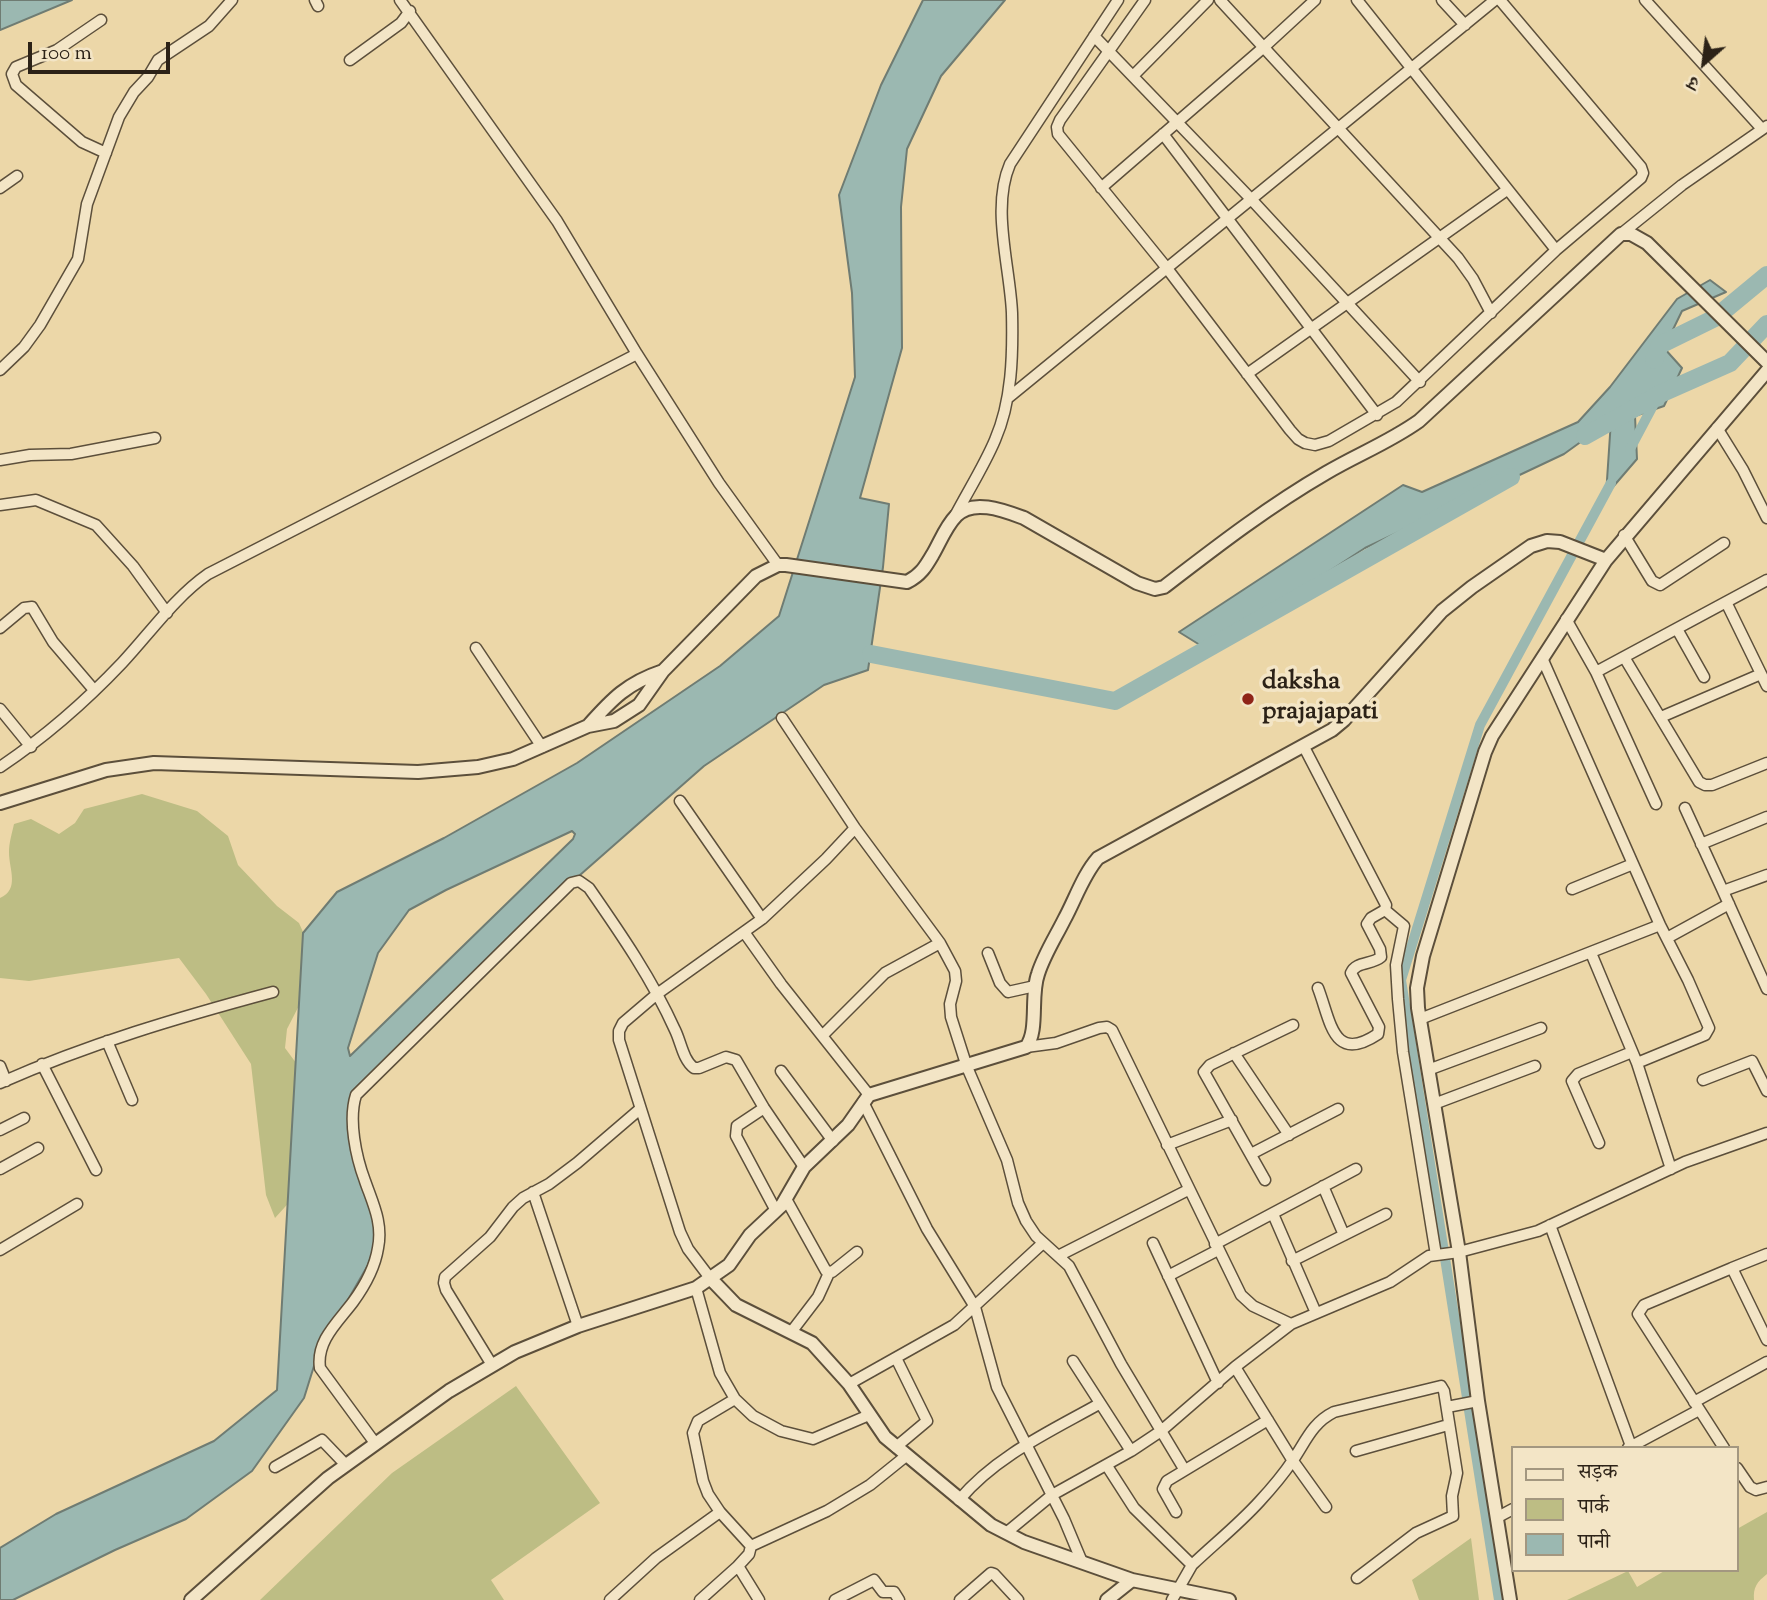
<!DOCTYPE html>
<meta charset="utf-8">
<style>
body{margin:0}
#map{position:relative;width:1767px;height:1600px;overflow:hidden;background:#ecd7a8;font-family:"Sorts Mill Goudy","Noto Serif Devanagari",serif}
canvas{display:block}
.legend{position:absolute;left:1511px;top:1446px;width:228px;height:126px;box-sizing:border-box;background:#f3e5c6;border:2px solid #a39780;margin:0;padding:9px 12px;list-style:none;font-size:21px;color:#2c2217}
.legend li{display:flex;align-items:center;gap:14px;height:35px}
.legend b{width:35px;border:2px solid #a39780}
.north{position:absolute;left:1669px;top:28px;width:70px;height:70px;-webkit-text-stroke:5px #f3e5c6;paint-order:stroke;rotate:208deg;font-size:19px;font-weight:700;line-height:28px;text-align:center;color:#2c2217}
.north::after{content:'';display:block;margin:auto;width:24px;height:32px;background:#2c2217;clip-path:polygon(50% 0,100% 100%,50% 72%,0 100%)}
.scale{position:absolute;left:28px;top:42px;width:142px;height:32px;box-sizing:border-box;border:4px solid #2c2217;border-top:0;padding-left:9px;font-size:21px;line-height:24px;white-space:nowrap;color:#2c2217;-webkit-text-stroke:5px #f3e5c6;paint-order:stroke}
</style>
<div id="map">
<canvas width="1767" height="1600"></canvas>
<ul class="legend">
<li><b style="height:9px;background:#f3e5c6"></b>सड़क</li>
<li><b style="height:19px;background:#bdbd84"></b>पार्क</li>
<li><b style="height:19px;background:#9bb8b1"></b>पानी</li>
</ul>
<div class="north">उ</div>
<div class="scale">100 m</div>
</div>
<script>
const context = document.querySelector('canvas').getContext('2d');
context.lineJoin = 'round';
function fill(path, color) {
  context.fillStyle = color;
  context.fill(path, 'evenodd');
}
function strokePath(path, color, width, dash) {
  context.strokeStyle = color;
  context.lineWidth = width;
  context.lineCap = dash ? 'butt' : 'round';
  context.setLineDash(dash || []);
  context.stroke(path);
}
function drawText(font, color, halo, rows, align = 'center') {
  context.font = font + ' "Sorts Mill Goudy",serif';
  context.lineWidth = 7;
  context.setLineDash([]);
  context.textBaseline = 'middle';
  context.strokeStyle = halo;
  context.fillStyle = color;
  for (const [text, x, y, turn = 0] of rows) {
    context.save();
    context.translate(x, y);
    context.rotate((+turn || 0) * Math.PI / 180);
    context.textAlign = isNaN(turn) ? turn : align;
    if (halo) context.strokeText(text, 0, 0);
    context.fillText(text, 0, 0);
    context.restore();
  }
}
fill(new Path2D(`
 M142 794 197 811 228 836 238 865 277 906 299 923 311 950 306 992 287 1029 285 1048 305 1075 294 1197 275 1218 266 1195 251 1064 206 994 179 958 29 981 0 978V898C20 889 9 870 9 852 9 843 12 833 14 824L31 819 59 834 75 823 84 809Z
 M516 1386 600 1503 491 1580 504 1600H260L392 1473Z
 M1767 1512V1574C1757 1582 1753 1587 1754 1600H1567L1628 1571 1637 1587 1666 1570H1737V1529Z
 M1471 1538 1479 1600H1419L1412 1580Z`), '#bdbd84');
const water = new Path2D(`
 M0 0H72L0 30Z
 M923 0H1005L941 76 907 149 901 207 902 348 860 498 889 504 883 567 868 670 824 685 704 766 580 875 353 1093 362 1167 382 1226 368 1265 319 1350 304 1398 252 1471 186 1519 115 1550 13 1600H0V1548L56 1514 214 1441 277 1390 303 933 337 892 444 838 577 763 720 666 779 616 855 377 852 293 839 195 881 85ZM572 831 575 834 573 839 350 1056 348 1048 378 953 409 910 446 890Z
 M1710 280 1726 292 1682 311 1664 348 1682 368 1664 406 1635 416 1637 459 1606 495 1611 420 1564 454 1365 548 1208 650 1179 632 1403 485 1422 492 1578 422 1610 387 1677 299Z`);
fill(water, '#9bb8b1');
strokePath(water, '#6f7c73', 2);
strokePath(new Path2D(`
 M1630 449 1656 400
 M1499 1600 1401 980 1480 725 1611 483`), '#9bb8b1', 10);
strokePath(new Path2D(`
 M1654 360 1660 345 1715 318 1767 275
 M1585 436 1660 394 1730 363 1767 324
 M871 654 1115 701 1511 477`), '#9bb8b1', 18);
const minor = new Path2D(`
 M315 0 318 6
 M400 0 557 221 637 354 719 483 778 565
 M1145 0 1060 120 1057 127 1058 134 1166 267 1290 430 1298 439 1305 443 1315 445 1329 441 1396 402 1556 250 1641 178 1643 173 1641 167 1500 0
 M1220 0 1458 258 1473 279 1491 313
 M1357 0 1556 250
 M1442 0 1465 25
 M1645 0 1762 129
 M101 20 57 50 16 67 12 74 16 85 82 142 106 153
 M1094 36 1251 199 1420 382
 M350 60 401 23 410 11
 M1133 76 1208 0
 M1163 134 1377 415
 M0 188 17 176
 M1101 188 1264 47 1315 0
 M1621 234 1682 185 1767 126
 M0 370 24 347 40 325 78 259 87 204 119 117 134 92 148 77 158 60 209 26 232 0
 M1247 374 1507 190
 M1008 398 1495 0
 M1717 428 1743 470 1767 518
 M0 460 30 455 71 454 155 438
 M0 505 36 500 96 525 133 566 167 613
 M955 516C968 491 984 466 995 440 1012 401 1013 355 1012 313 1010 266 991 208 1010 164L1118 0
 M1624 535 1652 581 1660 585 1724 543
 M1726 602 1767 686
 M1566 619 1596 672 1767 580
 M0 628 24 608 32 607 53 642 94 690
 M1677 629 1704 677
 M476 648 542 747
 M1624 657 1699 782 1705 785H1712L1767 763
 M1542 658 1660 925 1688 980 1709 1028 1705 1035 1637 1063
 M1596 672 1656 804
 M0 709 31 747
 M1661 717 1761 674
 M782 718 855 828 940 943 955 971 956 981 950 1004 951 1017 967 1067 1007 1160 1018 1203 1026 1221 1036 1236 1069 1266 1121 1364 1184 1469
 M1304 747 1386 905 1385 910 1371 918 1367 924 1380 949 1381 957C1372 965 1356 961 1351 973L1379 1027 1378 1034C1333 1064 1331 1022 1318 988
 M0 767C45 737 85 702 122 663 150 633 175 597 208 574L637 354
 M680 801 762 919
 M1685 808 1723 891 1767 875
 M1701 844 1767 817
 M1572 889 1633 864
 M1723 891 1767 989
 M1385 910 1404 926 1396 965 1398 999 1403 1052 1436 1255
 M744 932 781 984 869 1095
 M1667 938 1729 904
 M988 953 1000 983 1008 992 1035 986
 M1591 953 1637 1063 1671 1169
 M1420 1019 1660 925
 M823 1035 885 973 940 943
 M107 1041 132 1100
 M1026 1047 1056 1043 1099 1028 1107 1027 1112 1030 1241 1295 1253 1306 1291 1324
 M1234 1053 1289 1135
 M42 1064 96 1170
 M0 1066 6 1081
 M1428 1070 1541 1028
 M781 1071 833 1141
 M1703 1080 1752 1061 1767 1091
 M0 1083C88 1044 180 1017 273 992
 M863 1102 927 1229 975 1307 997 1387 1064 1519 1082 1562
 M1434 1104 1535 1066
 M764 1108 737 1126 736 1136 776 1211
 M0 1130 24 1118
 M1599 1143 1572 1081 1578 1074 1632 1052
 M1167 1145 1232 1120
 M1251 1154 1338 1109
 M0 1169 38 1148
 M1265 1180 1204 1072 1210 1065 1293 1025
 M1323 1186 1344 1235
 M533 1192 578 1326
 M786 1199 826 1271 832 1272 857 1252
 M1273 1214 1316 1313
 M1550 1225 1631 1446
 M1153 1243 1218 1383
 M1215 1244 1356 1169
 M0 1250 77 1204
 M1060 1255 1188 1190
 M1292 1261 1386 1214
 M1732 1268 1767 1254
 M1168 1276 1218 1250
 M710 1278 688 1249 680 1232 619 1040V1031L623 1023 657 994 762 919 826 859 855 828
 M696 1288 720 1373 735 1399 753 1416 781 1431 813 1439 869 1415
 M792 1331 818 1297 829 1273
 M896 1358 927 1421 896 1447
 M1073 1361 1131 1451 1161 1431 1235 1367 1291 1324 1390 1282 1429 1256 1459 1252 1538 1231 1685 1162 1767 1133
 M492 1365 446 1290 444 1283 445 1277 490 1237 513 1207 523 1198 549 1184 577 1163 640 1109
 M1235 1367 1293 1461 1326 1507
 M849 1384 954 1325 1043 1243
 M735 1399 698 1421 693 1433 703 1481 708 1494 720 1512 751 1546 749 1554 738 1566 759 1600
 M1694 1402 1767 1362
 M1447 1407 1478 1401
 M375 1443 320 1368C316 1341 338 1322 353 1302 364 1287 375 1267 378 1248 383 1223 373 1204 365 1181 356 1157 348 1120 356 1095L571 883 579 881 589 888C621 934 652 979 675 1030 681 1042 683 1060 694 1068H699L726 1057 736 1060 764 1108 804 1167
 M1628 1448 1699 1410
 M1724 1448 1638 1314 1644 1305 1732 1268 1767 1340
 M1356 1451 1448 1425
 M1107 1466 1134 1508 1192 1565 1172 1600
 M275 1467 322 1440 346 1465
 M1737 1468 1750 1487 1756 1490 1767 1487
 M959 1500C996 1456 1049 1432 1099 1404
 M1176 1512 1163 1489 1167 1481 1268 1420
 M1498 1517 1513 1509
 M1006 1533 1052 1495 1131 1451
 M751 1546 827 1511 870 1485 906 1456
 M1192 1565C1214 1544 1238 1525 1259 1502 1271 1489 1283 1475 1293 1460 1306 1441 1312 1423 1334 1412L1441 1386 1444 1391 1457 1473 1452 1496 1453 1516 1416 1533 1357 1578
 M610 1600 656 1558 720 1512
 M700 1600 738 1566
 M835 1600 874 1580 883 1592H894L899 1600
 M960 1600 991 1573 994 1574 1018 1600`);
const tertiary = new Path2D(`
 M588 726C612 699 627 683 663 671
 M0 803 106 770 154 763 418 772 478 767 513 759 588 726 614 721 639 705 663 671 756 576 778 565H786L907 582C921 575 926 566 933 554 940 542 946 526 956 516 973 498 1005 511 1024 518L1137 583 1155 589 1164 587C1216 547 1269 506 1326 473 1358 454 1388 443 1419 421L1621 234H1631L1647 243 1767 362
 M710 1278 736 1305 812 1343 849 1384 885 1437 991 1525 1024 1542 1132 1580
 M191 1600 328 1478 449 1391 515 1352 578 1326 696 1288 729 1265 750 1235 782 1205 804 1167 848 1125 869 1095 1026 1047C1039 1031 1030 996 1038 974 1044 955 1055 938 1064 920 1075 900 1083 875 1098 858L1332 730 1344 720 1442 611 1472 587 1531 546 1547 541 1560 542 1606 560 1767 371
 M1107 1600 1132 1580 1229 1600
 M1510 1600 1478 1401 1459 1252 1418 1008 1417 988 1423 956 1485 752 1492 736 1606 560`);
strokePath(minor, '#5c4f3b', 13);
strokePath(tertiary, '#5c4f3b', 16);
strokePath(minor, '#f3e5c6', 10);
strokePath(tertiary, '#f3e5c6', 12);
for (const [x, y, r, color] of [
 [1248,699,7,"#8f2418"]
]) {
  const dot = new Path2D();
  dot.arc(x, y, r, 0, 2 * Math.PI);
  context.fillStyle = color;
  context.fill(dot);
  strokePath(dot, '#f3e5c6', 2.5);
}
drawText('bold 26px', '#2c2217', '#f3e5c6', [
 ["daksha",1262,684],
 ["prajajapati",1262,714]
], 'left');
</script>
